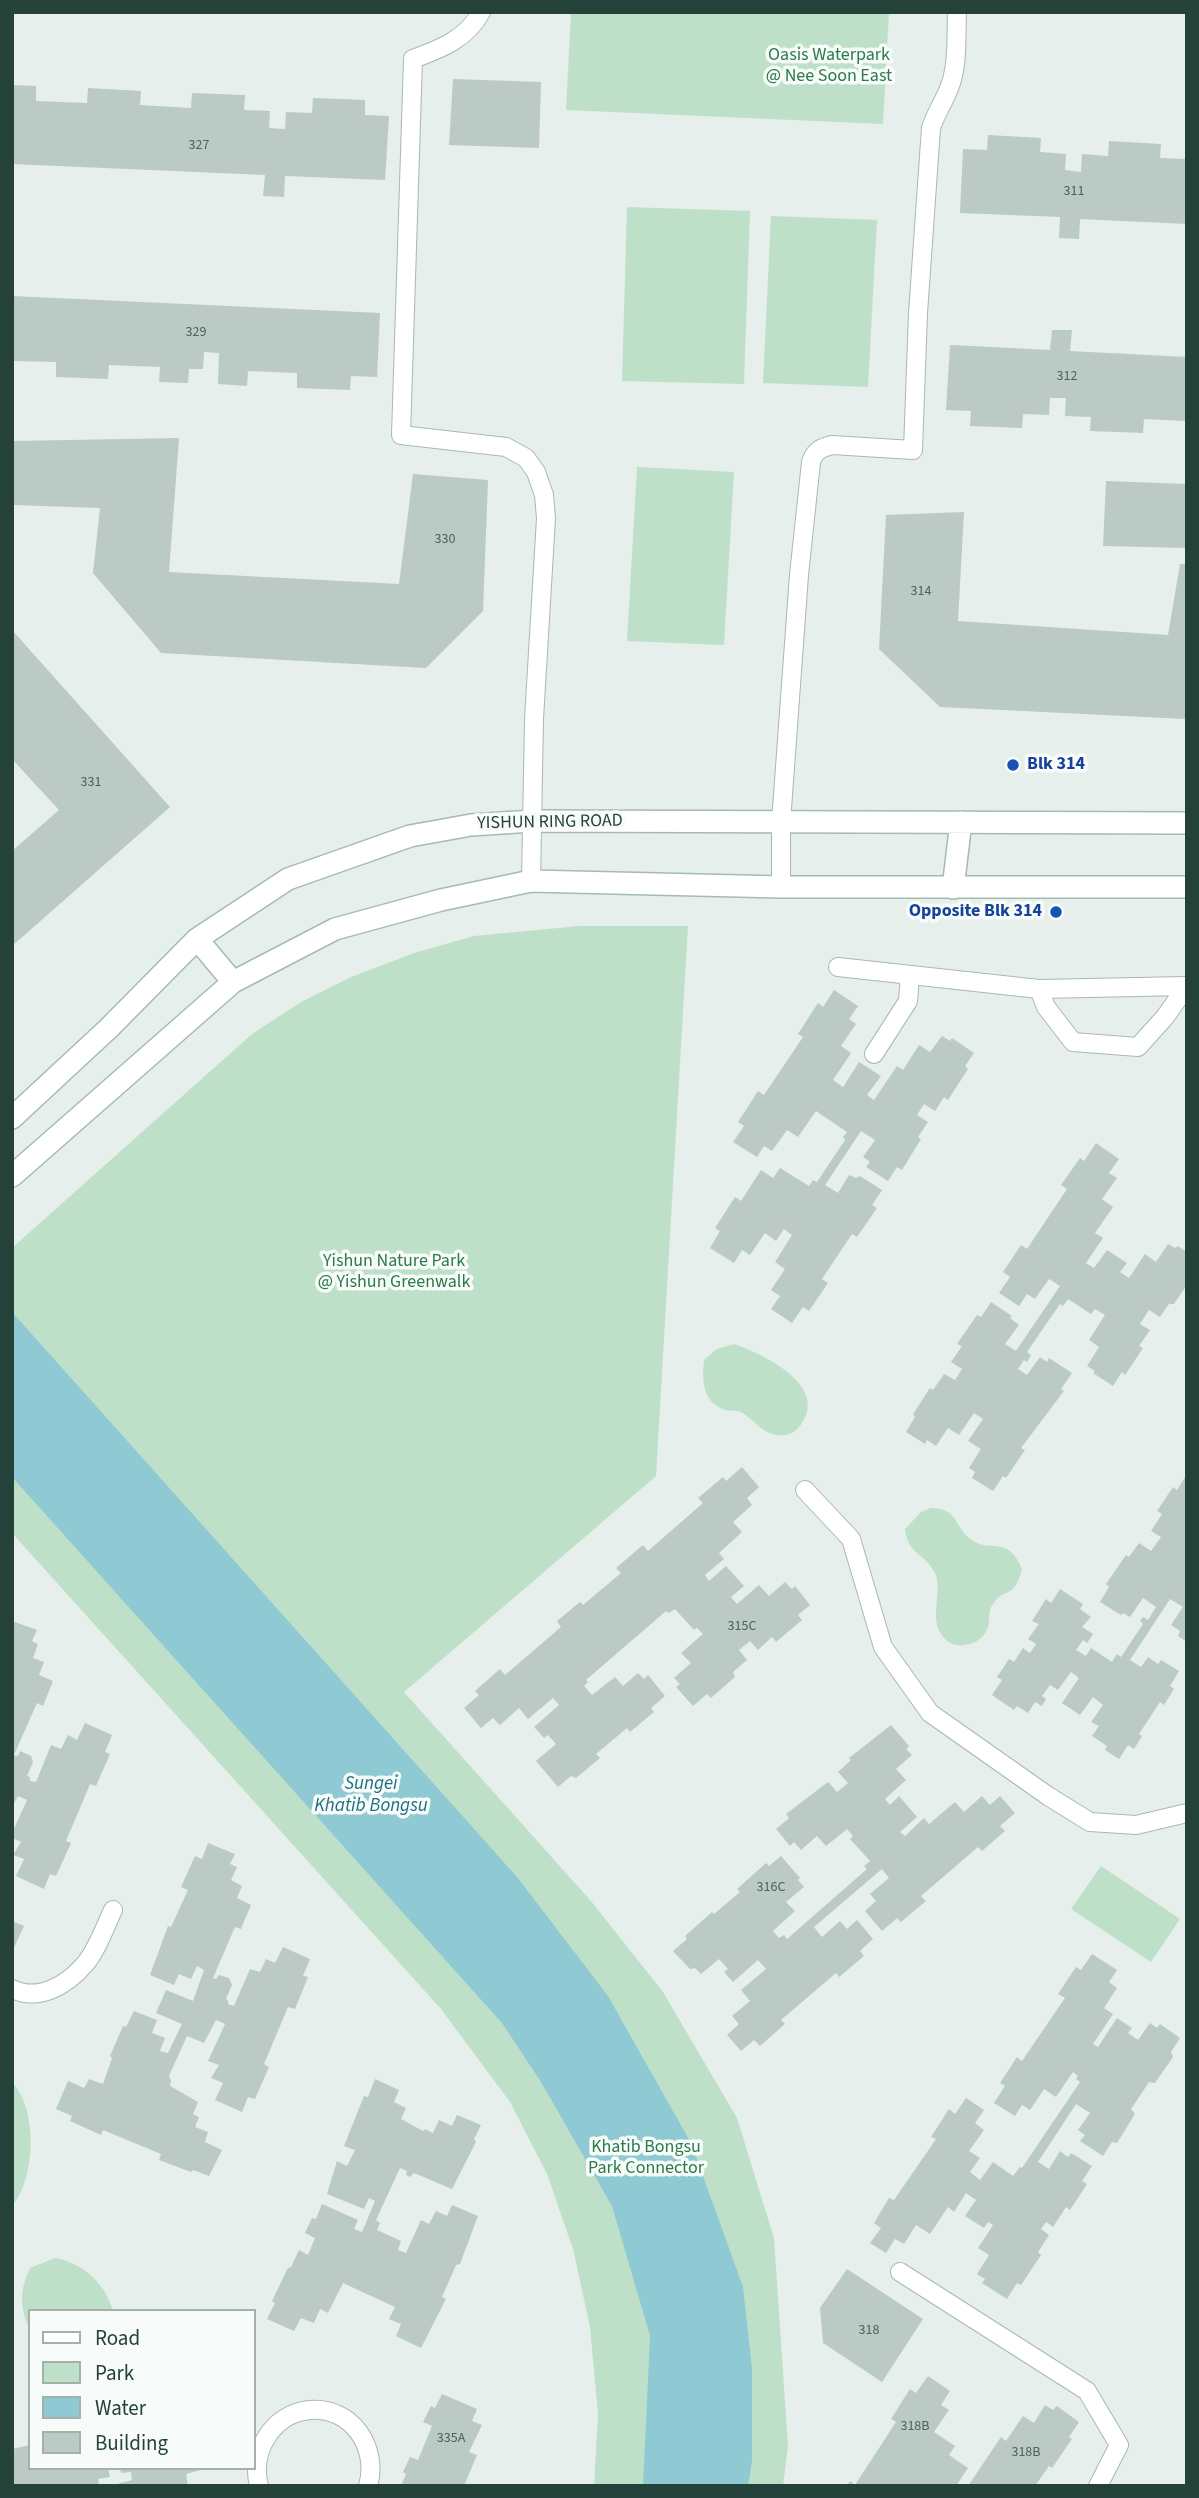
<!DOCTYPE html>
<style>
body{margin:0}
#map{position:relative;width:1199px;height:2498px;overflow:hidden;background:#e6efeb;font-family:"Source Sans 3",sans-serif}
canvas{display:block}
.frame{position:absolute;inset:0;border:14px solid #24423a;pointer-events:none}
.legend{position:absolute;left:28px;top:2309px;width:228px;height:161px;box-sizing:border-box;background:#f7fbf9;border:2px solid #a3b1ad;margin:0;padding:9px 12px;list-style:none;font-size:21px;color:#24423a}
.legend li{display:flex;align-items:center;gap:14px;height:35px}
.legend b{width:35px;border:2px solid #a3b1ad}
</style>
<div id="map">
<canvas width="1199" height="2498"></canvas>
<div class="frame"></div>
<ul class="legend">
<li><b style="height:9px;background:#fff"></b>Road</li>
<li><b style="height:19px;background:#bfe0c8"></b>Park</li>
<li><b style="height:19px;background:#8ec9d4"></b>Water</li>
<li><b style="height:19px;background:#bbcac4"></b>Building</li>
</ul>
</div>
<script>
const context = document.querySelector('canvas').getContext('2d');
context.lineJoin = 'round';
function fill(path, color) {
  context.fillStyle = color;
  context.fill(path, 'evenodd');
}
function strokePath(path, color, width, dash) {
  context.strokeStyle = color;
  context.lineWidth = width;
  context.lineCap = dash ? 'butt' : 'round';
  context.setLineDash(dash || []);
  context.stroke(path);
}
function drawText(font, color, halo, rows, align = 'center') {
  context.font = font + ' "Source Sans 3",sans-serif';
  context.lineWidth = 7;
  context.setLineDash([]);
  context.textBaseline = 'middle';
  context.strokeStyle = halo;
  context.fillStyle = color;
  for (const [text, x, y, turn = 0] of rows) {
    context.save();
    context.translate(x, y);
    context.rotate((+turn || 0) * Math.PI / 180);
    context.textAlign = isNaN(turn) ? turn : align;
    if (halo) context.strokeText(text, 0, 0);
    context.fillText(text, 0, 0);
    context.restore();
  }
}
fill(new Path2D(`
 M571 12H889L883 124 566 110Z
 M627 207 750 211 744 384 622 381Z
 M771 216 877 220 868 387 763 383Z
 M637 467 734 472 724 645 627 641Z
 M579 926H688L656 1476 404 1692 591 1901 663 1992 737 2118 774 2238 788 2446 783 2486H594L598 2414 590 2327 573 2249 547 2174 510 2102 441 2009 12 1533V1248L252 1034 301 1002 349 978 414 953 474 936Z
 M734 1344C763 1354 831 1386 800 1426 795 1433 786 1437 777 1435 762 1433 753 1419 741 1412 736 1410 730 1411 725 1410 702 1402 702 1380 704 1360L717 1349Z
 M931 1508C958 1509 953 1523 968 1537 988 1556 1007 1532 1022 1569 1014 1601 1003 1587 993 1604 987 1612 991 1621 987 1630 981 1644 958 1651 946 1640 926 1621 944 1593 935 1573 926 1554 907 1554 905 1529L921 1512Z
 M1101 1866 1180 1919 1151 1962 1071 1909Z
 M12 2082C38 2109 36 2178 12 2206Z
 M55 2258C83 2263 105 2283 113 2311H30V2329C19 2308 20 2289 30 2268Z`), '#bfe0c8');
fill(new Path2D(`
 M12 1312 517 1877 608 1996 691 2143 743 2287 752 2369V2461L748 2486H643L650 2336 612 2206 541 2082 502 2023 12 1477Z`), '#8ec9d4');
fill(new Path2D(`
 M453 79 541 82 539 148 449 145Z
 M12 85 36 86V101L87 103 88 88 141 91 140 105 191 108 192 93 245 95 244 110 270 111 269 128 285 129 286 112 312 113 313 98 365 100V115L389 116 385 180 285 176 284 197 263 196 265 175 12 164Z
 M988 135 1041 138 1040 152 1066 154 1065 170 1081 172 1082 154 1108 156 1109 141 1161 144 1160 158 1187 159V224L1080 219 1079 239 1059 238 1060 217 960 213 963 149 987 150Z
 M12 296 380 313 377 377 351 376 350 390 297 388V373L248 371 247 386 218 384 219 353 204 352 203 369H189L188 383 159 382 160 367 109 365 108 379 56 377V362L12 361Z
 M1052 330H1072L1070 351 1187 357V421L1144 419 1143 433 1090 431 1091 417 1065 416 1066 398H1050L1049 415 1023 414 1022 428 970 426 971 411 946 410 950 345 1050 350Z
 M179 438 169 572 399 584 413 474 488 480 483 611 426 668 161 653 93 573 100 508 12 505 14 441Z
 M1106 481 1187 484V548L1103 546Z
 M964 512 958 621 1168 635 1180 564H1187V719L940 707 879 649 886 515Z
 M12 630 170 807 12 946V851L59 810 12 759Z
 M834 990 858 1006 849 1019 856 1024 841 1046 851 1053 833 1080 843 1087 859 1062 881 1076 867 1095 874 1100 897 1066 903 1070 919 1045 930 1052 942 1036 950 1041 952 1038 974 1053 965 1066 968 1069 948 1100 944 1097 935 1111 924 1104 917 1115 928 1122 918 1137 921 1139 902 1170 897 1167 888 1181 866 1167 870 1162 863 1157 875 1140 861 1131 825 1185 838 1193 849 1175 856 1178 860 1176 882 1190 872 1205 877 1208 857 1237 852 1234 822 1279 828 1283 809 1311 803 1307 792 1323 771 1309 780 1296 771 1290 785 1269 775 1262 792 1235 784 1229 776 1241 765 1233 750 1255 742 1250 734 1263 710 1248 720 1231 715 1228 735 1197 741 1201 761 1170 773 1178 780 1168 809 1186 813 1180 817 1182 845 1140 843 1137 847 1132 816 1111 798 1137 787 1130 772 1151 764 1146 757 1157 733 1142 744 1126 738 1122 758 1091 764 1095 803 1037 798 1034 818 1003 823 1007Z
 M1096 1143 1119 1159 1109 1173 1117 1178 1102 1199 1113 1207 1095 1233 1103 1238 1086 1263 1094 1268 1107 1250 1127 1263 1120 1272 1129 1278 1145 1254 1156 1262 1168 1244 1175 1248 1178 1246 1187 1252V1285L1174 1304H1169L1160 1317 1149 1310 1140 1324 1150 1330 1139 1346 1143 1348 1125 1375 1122 1372 1113 1386 1093 1373 1095 1371 1087 1366 1099 1347 1089 1340 1105 1315 1095 1309 1091 1314 1068 1299 1063 1306 1060 1304 1027 1352 1031 1355 1027 1362 1024 1360 1018 1369 1027 1375 1040 1357 1047 1362 1049 1358 1072 1373 1061 1389 1064 1391 1021 1448 1025 1450 1006 1478 1003 1476 993 1491 972 1478 975 1472 969 1468 981 1449 968 1441 983 1419 974 1413 959 1435 948 1428 936 1446 927 1440 925 1444 906 1432 915 1417 913 1414 930 1388 933 1390 944 1374 955 1380 962 1369 951 1362 962 1346 957 1344 977 1315 981 1317 991 1302 1012 1316 1010 1318 1019 1325 1005 1344 1016 1351 1060 1286 1049 1279 1035 1299 1027 1294 1019 1306 999 1293 1010 1277 1003 1272 1021 1245 1027 1249 1067 1189 1061 1185 1080 1158 1084 1161Z
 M742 1467 759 1487 747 1498 752 1505 733 1522 742 1532 719 1553 724 1559 705 1575 709 1581 726 1566 744 1586 731 1597 737 1604 759 1585 769 1596 785 1582 792 1589 795 1586 810 1605 798 1615 802 1620 776 1642 772 1637 758 1650 750 1641 739 1650 747 1660 733 1672 735 1677 711 1698 707 1694 693 1706 676 1687 680 1684 674 1678 691 1663 681 1653 703 1634 697 1628 694 1630 675 1609 669 1613 666 1611 586 1680 588 1682 584 1686 592 1695 615 1677 623 1686 638 1673 644 1679 648 1675 665 1696 651 1708 654 1712 630 1732 627 1728 596 1754 600 1758 576 1778 571 1776 558 1787 536 1761 556 1744 548 1735 544 1738 534 1727 559 1705 553 1698 528 1719 519 1708 500 1725 493 1718 481 1728 464 1708 479 1695 475 1691 500 1669 505 1675 561 1627 557 1621 580 1602 583 1605 621 1573 616 1568 643 1545 648 1551 703 1503 698 1498 723 1477 726 1481Z
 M1187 1474V1642L1178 1636 1180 1631 1171 1625 1183 1607 1170 1599 1130 1660 1141 1667 1148 1657 1158 1664 1161 1660 1179 1671 1170 1686 1174 1689 1164 1705 1160 1702 1139 1734 1142 1736 1134 1749 1128 1745 1119 1759 1105 1750 1107 1746 1092 1736 1099 1726 1091 1722 1103 1705 1093 1697 1080 1715 1062 1703 1079 1678 1071 1672 1058 1690 1050 1685 1042 1696 1046 1699 1042 1706 1035 1702 1028 1713 1017 1706 1014 1710 992 1695 1002 1680 997 1677 1009 1659 1014 1662 1023 1648 1030 1653 1036 1644 1028 1639 1039 1624 1032 1621 1046 1599 1051 1603 1060 1589 1083 1604 1080 1609 1091 1617 1082 1627 1093 1634 1087 1643 1083 1640 1076 1650 1086 1656 1091 1648 1112 1662 1117 1654 1121 1657 1143 1624 1140 1621 1143 1617 1148 1620 1156 1607 1143 1598 1130 1617 1123 1613 1121 1615 1100 1602 1109 1587 1106 1584 1126 1555 1129 1557 1139 1543 1151 1551 1161 1537 1151 1531 1162 1514 1157 1511 1173 1487 1177 1490Z
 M12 1621 37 1630 32 1641 38 1644 33 1658 44 1662 39 1675 53 1681 43 1706 37 1703 14 1755 18 1756 20 1751 31 1756 33 1762 27 1776 30 1777V1781L36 1782 51 1745 61 1749 68 1735 77 1740 85 1723 112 1735 105 1752 110 1754 96 1786 90 1784 66 1841 71 1843 56 1876 50 1874 44 1889 16 1876 24 1859 13 1855 21 1842 12 1838V1833L27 1800 18 1796 12 1807Z
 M891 1725 909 1746 906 1749 912 1755 896 1769 906 1780 885 1799 890 1805 899 1796 917 1817 900 1832 905 1836 924 1818 929 1824 955 1802 964 1812 982 1796 990 1805 1000 1796 1015 1813 1000 1826 1005 1831 982 1851 978 1847 921 1896 926 1901 901 1922 897 1918 882 1931 865 1911 876 1901 870 1894 889 1878 882 1869 814 1927 822 1937 840 1921 847 1929 857 1920 873 1939 860 1951 864 1956 839 1977 836 1973 781 2020 785 2024 760 2046 754 2040 741 2051 727 2035 739 2024 732 2016 750 2001 741 1990 766 1969 758 1960 733 1982 724 1972 728 1969 719 1959 701 1974 695 1968 690 1969 673 1951 687 1939 685 1936 712 1912 714 1914 740 1892 737 1889 766 1863 769 1866 781 1856 800 1878 798 1880 804 1887 786 1902 795 1911 773 1931 779 1938 784 1935 787 1939 867 1869 864 1866 870 1861 850 1839 853 1836 847 1829 826 1846 817 1836 801 1850 794 1842 790 1846 776 1829 789 1818 786 1814 828 1782 837 1792 848 1783 838 1772 851 1760 849 1758Z
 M208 1843 235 1854 230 1864 237 1867 231 1880 242 1886 237 1898 251 1905 241 1929 235 1927 213 1978 216 1979 219 1975 229 1978 232 1985 226 1999 228 2000V2004L234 2006 250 1969 260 1972 266 1959 275 1963 283 1947 310 1959 303 1976 308 1977 295 2009 288 2007 264 2064 269 2067 255 2099 248 2097 242 2112 215 2100 223 2083 211 2078 219 2065 208 2061 225 2024 216 2020 204 2043 187 2036 169 2076 171 2081 170 2086 198 2102 193 2114 199 2117 195 2127 208 2132 205 2142 222 2150 209 2176 193 2170 191 2172 159 2160 161 2154 103 2130 101 2135 70 2121 72 2116 56 2109 68 2081 84 2088 89 2079 103 2084 112 2058 110 2056 123 2026 126 2027 134 2011 157 2020 152 2033 165 2038 160 2051 168 2053 182 2024 156 2013 166 1990 193 2001 204 1970 197 1966 191 1979 179 1974 174 1985 150 1975 168 1926 171 1927 188 1890 181 1887 195 1856 202 1859Z
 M12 1921 24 1926 12 1952Z
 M1092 1954 1117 1970 1109 1982 1117 1988 1104 2008 1113 2014 1093 2044 1098 2047 1117 2018 1132 2028 1128 2033 1138 2040 1150 2023 1157 2028 1160 2024 1180 2038 1171 2052 1173 2057 1155 2083 1149 2082 1131 2109 1135 2114 1117 2143 1112 2142 1103 2156 1080 2141 1085 2135 1078 2130 1090 2113 1076 2104 1038 2162 1049 2169 1060 2151 1068 2157 1071 2153 1092 2166 1082 2181 1087 2184 1070 2210 1066 2207 1053 2227 1046 2222 1041 2229 1049 2235 1038 2252 1041 2255 1021 2285 1017 2283 1007 2299 982 2283 985 2279 977 2274 989 2255 978 2248 993 2225 988 2222 984 2228 965 2216 976 2200 966 2193 954 2212 948 2207 930 2234 916 2225 904 2244 895 2239 886 2253 870 2243 881 2228 874 2223 889 2198 894 2200 936 2139 931 2137 949 2109 955 2114 966 2098 984 2110 975 2123 984 2130 969 2151 980 2158 970 2172 980 2180 993 2162 1013 2176 1020 2167 1022 2168 1080 2082 1076 2079 1078 2076 1073 2072 1056 2097 1044 2089 1030 2110 1022 2105 1015 2116 994 2103 1005 2086 1000 2083 1017 2057 1022 2061 1065 1998 1058 1994 1076 1967 1081 1970Z
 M375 2079 399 2090 394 2102 406 2108 401 2119 423 2131 425 2129 433 2133 439 2120 452 2126 457 2115 481 2125 474 2139 476 2142 452 2189 414 2173 410 2177 406 2175 407 2171 400 2168 376 2220 380 2223 377 2230 401 2241 398 2250 406 2253 421 2220 429 2224 436 2211 447 2216 452 2205 478 2216 460 2264 456 2265 442 2297 446 2299 421 2348 396 2336 401 2324 389 2319 395 2307 343 2283 328 2313 320 2309 314 2323 301 2318 294 2331 267 2319 275 2303 272 2301 288 2268 291 2267 299 2250 308 2255 315 2238 305 2233 312 2218 316 2219 322 2204 358 2220 354 2229 362 2232 375 2201 369 2198 364 2209 327 2194 337 2161 347 2166 355 2150 344 2146 364 2096 368 2097Z
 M847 2269 923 2319 882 2382 823 2343 820 2308Z
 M928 2376 950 2391 941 2405 949 2410 934 2432 955 2446 949 2455 968 2468 956 2486H847L850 2481 855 2485 896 2422 891 2419 910 2389 916 2393Z
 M442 2394 477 2409 472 2421 482 2425 469 2452 477 2455 464 2486H401L406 2474 403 2472 410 2457 418 2460 432 2426 423 2422 431 2406 435 2408Z
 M1045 2405 1053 2410 1057 2406 1079 2422 1069 2437 1072 2439 1052 2468 1049 2466 1035 2486H968L1001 2437 1006 2441 1023 2416 1034 2423Z
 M30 2445V2468H108L110 2477 98 2479 99 2486H12V2449Z
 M120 2468H204V2469L186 2474 188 2486H110L132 2480 131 2472 121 2473Z`), '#bbcac4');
const service = new Path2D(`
 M481 12C467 39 440 49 413 59L401 435 506 447 526 458 536 472 544 495 546 518 534 719 531 881
 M781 887V822L799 575 811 462C815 450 821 448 832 445L913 450 918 313 931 128C936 112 946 99 951 83 958 61 956 35 957 12
 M838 967 1039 989 1187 986
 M1039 989 1046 1007 1073 1042 1138 1047 1165 1017 1187 986
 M874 1054 908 1001 910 975
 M805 1490 851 1539 883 1647 930 1713 1048 1796 1090 1822 1136 1825 1187 1813
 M12 1989C39 2002 67 1985 85 1964 97 1950 105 1927 113 1910
 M900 2272 1087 2391 1119 2445 1098 2486
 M259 2486C250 2452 272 2414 309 2410 352 2406 379 2448 368 2486`);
const secondary = new Path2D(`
 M953 888 961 822
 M197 939 233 982
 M12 1118 109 1028 197 939 288 879 410 836 471 825 533 821 1187 823
 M12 1176 233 982 335 929 441 900 531 881 781 887H1187`);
strokePath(service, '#a8b8b2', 20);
strokePath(secondary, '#a4bbb3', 24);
strokePath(service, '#fff', 18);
strokePath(secondary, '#fff', 21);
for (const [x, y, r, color] of [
 [1013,765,7,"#1a4fb4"],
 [1056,912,7,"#1a4fb4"]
]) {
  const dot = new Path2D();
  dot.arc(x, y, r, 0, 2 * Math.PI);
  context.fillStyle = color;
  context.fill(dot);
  strokePath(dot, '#f7fbf9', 2.5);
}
drawText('14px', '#4a645c', null, [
 ["327",199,146],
 ["311",1074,192],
 ["329",196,333],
 ["312",1067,377],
 ["330",445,540],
 ["314",921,592],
 ["331",91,783],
 ["315C",742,1627],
 ["316C",771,1888],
 ["318",869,2331],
 ["318B",915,2427],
 ["335A",451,2439],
 ["318B",1026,2453]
]);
drawText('18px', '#2d7a4b', '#f7fbf9', [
 ["Oasis Waterpark",829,56],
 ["@ Nee Soon East",829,77],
 ["Yishun Nature Park",394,1262],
 ["@ Yishun Greenwalk",394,1283],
 ["Khatib Bongsu",646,2148],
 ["Park Connector",646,2169]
]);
drawText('bold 18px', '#164399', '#f7fbf9', [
 ["Blk 314",1027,765],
 ["Opposite Blk 314",1042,912,"right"]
], 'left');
drawText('18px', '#24423a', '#f7fbf9', [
 ["YISHUN RING ROAD",550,823,-1]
]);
drawText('italic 19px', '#1c6f80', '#f7fbf9', [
 ["Sungei",371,1785],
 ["Khatib Bongsu",371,1807]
]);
</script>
